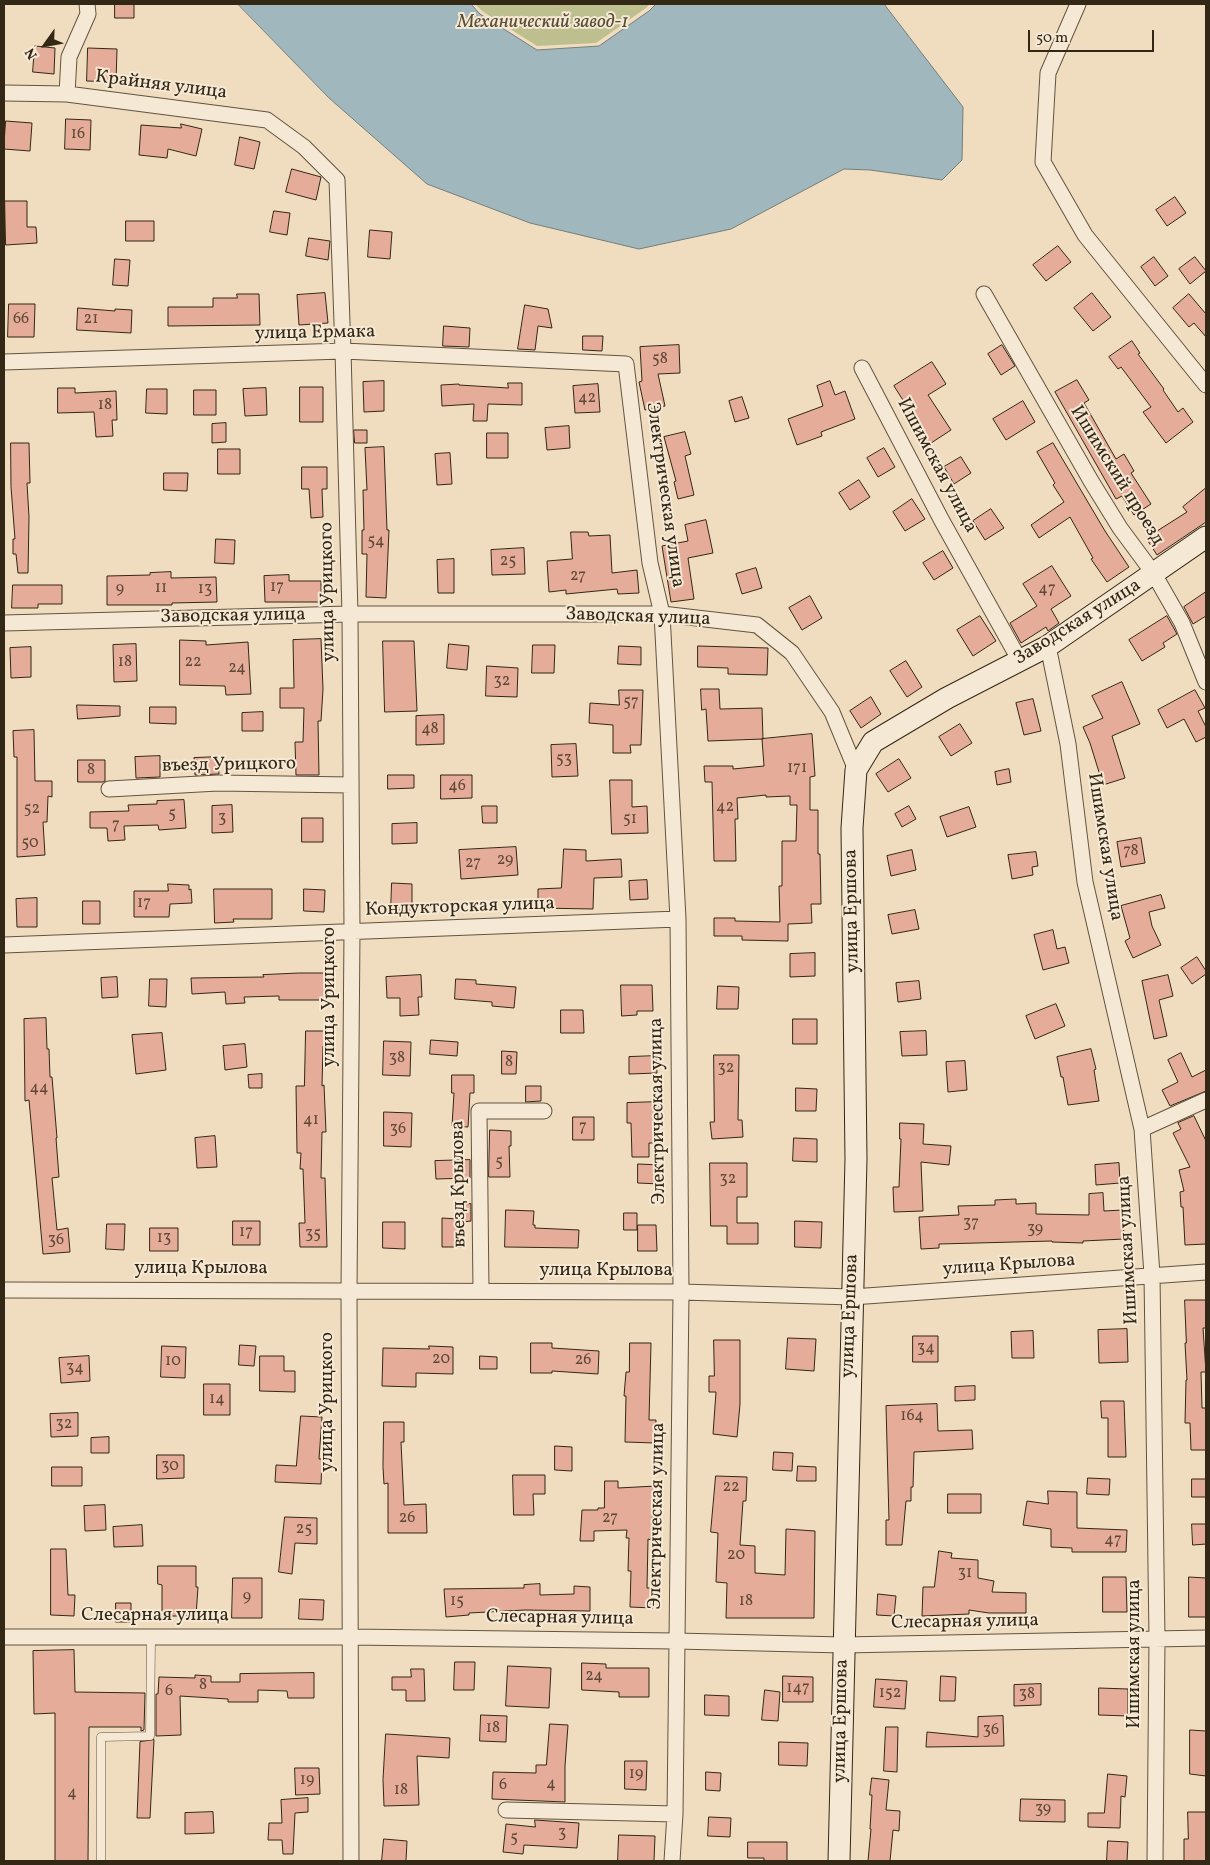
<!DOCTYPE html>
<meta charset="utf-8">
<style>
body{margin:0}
#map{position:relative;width:1210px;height:1865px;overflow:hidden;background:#f0dcbe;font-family:Vollkorn,serif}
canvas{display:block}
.frame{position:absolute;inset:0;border:5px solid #332715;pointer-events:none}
.north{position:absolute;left:20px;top:20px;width:50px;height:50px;-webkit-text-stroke:4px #f5e8d5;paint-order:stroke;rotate:238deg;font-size:14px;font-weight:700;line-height:20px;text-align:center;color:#332715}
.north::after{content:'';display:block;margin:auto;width:18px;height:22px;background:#332715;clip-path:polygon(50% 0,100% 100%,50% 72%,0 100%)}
.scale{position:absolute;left:1028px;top:30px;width:126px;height:22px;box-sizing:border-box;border:2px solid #332715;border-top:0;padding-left:6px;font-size:15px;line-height:18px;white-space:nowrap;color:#332715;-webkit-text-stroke:4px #f5e8d5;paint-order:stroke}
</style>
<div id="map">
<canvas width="1210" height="1865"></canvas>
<div class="frame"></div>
<div class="north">N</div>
<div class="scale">50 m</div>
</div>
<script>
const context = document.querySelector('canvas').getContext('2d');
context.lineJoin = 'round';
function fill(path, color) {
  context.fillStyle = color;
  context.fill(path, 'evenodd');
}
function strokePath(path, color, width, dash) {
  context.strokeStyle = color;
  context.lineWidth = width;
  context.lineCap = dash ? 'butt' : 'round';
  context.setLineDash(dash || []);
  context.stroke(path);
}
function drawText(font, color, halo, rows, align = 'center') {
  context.font = font + ' Vollkorn,serif';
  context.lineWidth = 4;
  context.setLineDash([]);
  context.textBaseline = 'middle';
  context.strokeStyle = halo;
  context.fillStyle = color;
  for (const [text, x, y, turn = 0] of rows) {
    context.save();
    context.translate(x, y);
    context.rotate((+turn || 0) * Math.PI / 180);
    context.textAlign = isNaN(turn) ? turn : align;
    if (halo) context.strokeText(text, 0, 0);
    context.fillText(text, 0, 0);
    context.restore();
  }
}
fill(new Path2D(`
 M475 4H650L646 8 596 43 537 46 482 11Z`), '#bebf8e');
const water = new Path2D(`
 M238 4H471L480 14 537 50 599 46 649 11 656 4H884L963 107 962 160 942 180 870 170 844 169 731 229 639 249 530 223 427 184 329 98Z`);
fill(water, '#a0b8bd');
strokePath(water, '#747e7a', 1);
const building = new Path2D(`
 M115 4H134V18H115Z
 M35 46 55 48 54 74 33 72Z
 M88 48 117 49 116 82 87 81Z
 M66 119 91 120 90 150 65 149Z
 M6 121 32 123 30 151 4 149Z
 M181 124 202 129 196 156 168 149 167 158 139 155 141 125 181 128Z
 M240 137 260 142 254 169 235 165Z
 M292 169 321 177 316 200 286 192Z
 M1175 197 1186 213 1167 226 1156 210Z
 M5 201H27V227H36L37 243 6 245Z
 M274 211 290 213 287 235 270 232Z
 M126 221H154V241H126Z
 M370 230 392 232 390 259 368 257Z
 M309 238 330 241 328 260 306 256Z
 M1058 246 1071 262 1046 281 1033 265Z
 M1154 257 1168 276 1155 286 1141 267Z
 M1195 257 1206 271 1190 284 1179 269Z
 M115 259 130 260 128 286 113 285Z
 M325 293 328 323 299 325 297 295Z
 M1092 293 1111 317 1093 331 1074 308Z
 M237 294H259L260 325 168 326V307H213V298H237Z
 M1189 294 1206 314V337L1194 323 1189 327 1173 308Z
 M9 304H35L34 337H8Z
 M525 305 548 309 552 328 538 326 535 350 518 349Z
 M78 308 115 311V309L132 310 131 333 77 330Z
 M444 326 470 328 469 347 443 346Z
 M583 336H603L602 351 583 350Z
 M1132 341 1140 353 1138 354 1164 389 1163 390 1178 412 1183 408 1193 422 1166 443 1143 412 1151 407 1121 367 1118 369 1109 357Z
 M679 345 680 373 658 374 665 406 645 410 639 382 642 381 640 347Z
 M1002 345 1015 366 1001 375 988 354Z
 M932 362 946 384 928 395 951 430 928 445 917 428 920 427 894 386Z
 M1077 380 1089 400 1084 403 1116 459 1124 454 1134 471 1131 473 1151 504 1134 515 1122 496 1116 499 1055 392Z
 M384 381V411L364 412 363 382Z
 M830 381 835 395 845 391 855 419 821 432 822 436 797 445 788 419 823 406 817 386Z
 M508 383H522V405L488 404 487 421H473L474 404 442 406 441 385 459 384V385L508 388Z
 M598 384 600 412 575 413 573 386Z
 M300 387H323V422H300Z
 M58 388H75V393L116 391 117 420H112L113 436 96 437 94 412 58 413Z
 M266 388 267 415 245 416 243 389Z
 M147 389H167V414L146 413Z
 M194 390H216V415H194Z
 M742 397 749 418 735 422 729 401Z
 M1023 401 1035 422 1006 440 993 419Z
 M226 423V442L212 443V424Z
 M569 426 570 448 547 450 545 428Z
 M354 430H367V443H355Z
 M685 432 691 454 685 456 694 495 678 499 674 482 676 481 664 437Z
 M487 433H508V458H487Z
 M11 443H29L30 483H27L29 517 28 573H18L16 554H13V539H15L11 487Z
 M1053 443 1105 531 1129 567 1107 582 1091 559 1093 558 1070 517 1039 538 1031 525 1064 502 1053 485 1055 483 1037 452Z
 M384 447 387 530H389L386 598 366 597 367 554H362V530H364L363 490H367L365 448Z
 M884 448 895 467 878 477 867 458Z
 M218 449H240V474H218Z
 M450 453 452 484 437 485 435 454Z
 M961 457 971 473 954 484 944 467Z
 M302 467H327V489H322L323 517 311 518 309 489H302Z
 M164 473H188L187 491 164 490Z
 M859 480 870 497 850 510 839 493Z
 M1206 488V522L1157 555 1146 538 1187 512 1183 507Z
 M912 499 925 519 905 531 893 512Z
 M991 509 1004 528 985 540 973 521Z
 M706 520 713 553 688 558 694 599 671 602 662 546 688 541 685 525Z
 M571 532H588L589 536 610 535 612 573 637 570 639 593 618 594 617 589 566 594V590L549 592 547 561 572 559Z
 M216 539 235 540 234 564 215 563Z
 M524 548 525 574 492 575 491 550Z
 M943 551 953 568 934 580 923 563Z
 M454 559V593H438L437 560Z
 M1052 566 1071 596 1051 609 1059 623 1048 631 1046 627 1021 643 1010 623 1037 606 1023 584Z
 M756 568 762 588 742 594 736 574Z
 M171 572V578L216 577 217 602 172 603V605H107V576L150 575V573Z
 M289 575V581H321V602H265L264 576Z
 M13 585H62V604H38V608H12Z
 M1206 592V616L1193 624 1184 607Z
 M810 596 822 618 802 630 789 608Z
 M980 616 996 641 973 656 957 630Z
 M1167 616 1177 634 1163 643 1165 647 1142 661 1129 640Z
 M321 639 323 689 321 721H318L319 775H296L295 742H303L304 708H280V688H294L293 640Z
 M180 640 206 641V645L248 642 251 694 226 695 225 686 180 685Z
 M383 641H414L417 711 385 712Z
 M136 644 137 681 114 682 113 645Z
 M449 644 469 646 467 670 447 668Z
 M533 645H555L554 673H532Z
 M619 646 641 647V665L618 664Z
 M698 646 768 648 767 675 728 674V668L698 667Z
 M31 647V677L11 678 10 648Z
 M906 661 922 687 907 697 890 671Z
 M487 666 518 668 517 697 486 696Z
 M1122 682 1140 724 1112 736 1125 778 1103 785 1090 743 1083 727 1103 718 1092 696Z
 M701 689H719L720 709 762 708 763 739 708 741 706 709 702 710Z
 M619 690H643L641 745H630L631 753H613V725L589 723 590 703 619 705Z
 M1195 690 1205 708 1198 711 1206 727V737L1196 742 1184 719 1167 728 1158 710Z
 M871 697 881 714 861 728 850 711Z
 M1033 699 1041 731 1024 735 1016 703Z
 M77 705 120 706V716L78 719Z
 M150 707H176V724L150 723Z
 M263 712V731H242V713Z
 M444 715V744L416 745V716Z
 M960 724 972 743 951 756 939 737Z
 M34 730 35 781H52V797L48 796 47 822H43L45 855 17 857V757H14L13 731Z
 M812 734 815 776 810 777V810H818V854H820L821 904H811L812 923 788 924V941L742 940V936H714V918H735V921L780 922 779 886H782V841H796L797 805H790V796L766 797V795L737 798 738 819H735L736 861H714L712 782H705L704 766H733V769L764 766 762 739Z
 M576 744 578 776 552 777 551 745Z
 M160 756V777L136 778 135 757Z
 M218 757 219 774 195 775 194 758Z
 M899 759 911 778 888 792 876 774Z
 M78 760H105V781L103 782H78Z
 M1009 769 1011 782 997 785 995 772Z
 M388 775H414V788L388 789Z
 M441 775H472V798L441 799Z
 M610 780H632V807L647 806 648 833 612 834Z
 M184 800 186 828 159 830 158 825 124 826 125 840 108 841 107 828H90V812L129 811 128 805 157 804V801Z
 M232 805 233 832 212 833V806Z
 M482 806H497V823H483Z
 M909 806 916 819 902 827 895 814Z
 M969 807 976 827 947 837 940 817Z
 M302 818H323V842H302Z
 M417 823V843L392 844V824Z
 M1141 838 1145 863 1121 867 1117 842Z
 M516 847 518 875 461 879 459 850Z
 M564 849 586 850V861L621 859 622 877 594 878 593 909 538 908V889L561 888Z
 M912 850 916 870 891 876 887 856Z
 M1036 852 1038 866 1032 867 1033 875 1012 879 1008 855Z
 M647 880 648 899 630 900 629 881Z
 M392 883 412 884V910H391Z
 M168 884 189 885V890L191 889 192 903 170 904 169 917H134V891H168Z
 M214 889H272V919H233L234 922 215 923Z
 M304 889 325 890 324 912 304 911Z
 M1161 895 1165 908 1149 912 1152 926 1161 945 1133 958 1125 941 1130 938 1121 906Z
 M37 898V927H17L16 899Z
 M83 901H100V924H83Z
 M915 910 919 929 892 934 888 915Z
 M1053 930 1057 949 1065 947 1069 963 1043 970 1034 935Z
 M815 953V976L790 977V954Z
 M1197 957 1206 971V974L1192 984 1181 968Z
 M299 973H327V1000H279V996L244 997 245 1003 226 1004 225 992 192 994 191 978 264 977 263 975Z
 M421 975 422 997H418L419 1015 400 1016V998H387L386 977Z
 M1168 975 1173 996 1159 1000 1167 1036 1154 1039 1142 981Z
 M117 977 118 997 102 998 101 978Z
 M150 979H167L166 1007 149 1006Z
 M456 979 476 980V984L516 987 514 1008 492 1006V1002L455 999Z
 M919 981 921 999 898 1002 896 983Z
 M621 985H652L653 1011H637V1015L622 1016Z
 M718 986 739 987 738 1009H717Z
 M1056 1004 1065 1026 1035 1039 1026 1016Z
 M561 1010H583L584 1033H561Z
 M46 1018 47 1049H49L50 1077H52L57 1138H56L59 1177 52 1178 57 1230 68 1228 70 1252 43 1254 29 1100 25 1101 24 1019Z
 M793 1019H817V1044H793Z
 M306 1031H327V1046H323L322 1086 324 1085 326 1132H322L321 1178H325L327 1247H300L299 1223H305L303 1169H300L301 1153H297L296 1086H304Z
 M926 1031 927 1055 902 1056 900 1032Z
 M162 1033 166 1070 136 1074 132 1035Z
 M431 1040 458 1042 457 1056 430 1054Z
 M384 1041 411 1042 410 1076 383 1075Z
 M245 1044 247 1067 225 1070 223 1046Z
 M1091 1049 1096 1069 1094 1070 1099 1101 1068 1105 1063 1077H1061L1057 1057Z
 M502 1051 517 1052 516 1074H502Z
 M1181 1053 1192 1077 1206 1070V1091L1170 1106 1162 1090 1178 1082 1168 1060Z
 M714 1055H739L738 1120H742L743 1137 712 1139 710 1122H714Z
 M656 1056 657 1073 629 1074V1057Z
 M965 1061 967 1090 948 1092 946 1062Z
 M262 1074V1088H249L248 1075Z
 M452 1075H474V1093H470L468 1127 452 1126 454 1093H452Z
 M526 1086H541V1101L526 1102Z
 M796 1088 817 1089 816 1111H796Z
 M658 1102V1143H649V1157H632L631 1123H627V1103Z
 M384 1112 412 1113 411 1147 384 1146Z
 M1194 1116 1206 1141V1244L1185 1245 1183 1207H1181L1180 1192 1184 1191 1179 1170 1190 1167 1173 1133 1181 1129 1178 1123Z
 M573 1117H594V1140H573Z
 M900 1123 924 1124 923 1144 951 1146 949 1165 921 1162 923 1211 894 1212 893 1187H899L901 1139H900Z
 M490 1130 511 1131V1146H509L510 1177H489Z
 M215 1136 217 1167 197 1168 195 1138Z
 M794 1138 817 1139V1162L793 1161Z
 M470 1160V1178L436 1179 435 1161Z
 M710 1163H747V1197H737V1223H758V1244H727V1226H711Z
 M1119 1163 1120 1183 1096 1185 1095 1165Z
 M638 1164 661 1165 660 1184 638 1183Z
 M1103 1193 1104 1211 1123 1210 1124 1239 1083 1241V1243L1052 1242V1241L939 1244V1248L921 1249 919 1217 959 1215 958 1206 995 1205V1200L1016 1199V1204L1036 1203V1214L1089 1215V1194Z
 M471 1204V1221L463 1222V1247H442V1218L458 1219 457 1205Z
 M506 1210 534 1211 533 1225H535V1228L579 1230 578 1248 505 1247Z
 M624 1213H637V1230H624Z
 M233 1221H260V1245H233Z
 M795 1221 822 1222 821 1248 795 1247Z
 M383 1222H405V1249L383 1248Z
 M107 1224H125L124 1250 106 1249Z
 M638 1225H656L657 1251H638Z
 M150 1228H178V1251H150Z
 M1185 1300H1206V1328H1203L1206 1372H1201L1202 1408H1206V1450H1191L1190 1423H1185L1186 1380H1187L1185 1343H1186Z
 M1127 1329 1128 1362 1099 1363 1098 1330Z
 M1033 1331 1034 1358H1012L1011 1332Z
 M913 1336H938V1362H913Z
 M788 1338 816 1339 814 1371 786 1369Z
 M714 1340H740V1404L737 1437 713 1434 716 1392H709V1376H714Z
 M531 1343H552V1348L599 1351 598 1374 552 1371V1373H531Z
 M630 1343H651L649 1420H656L655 1443 625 1442 626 1396H624L626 1372H629Z
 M240 1345 256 1346 254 1366 239 1365Z
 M162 1346 186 1347 185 1378 161 1377Z
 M429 1346 453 1347V1374L416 1373V1387L382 1386 383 1348 429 1349Z
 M89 1356 90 1381 61 1383 59 1358Z
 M260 1356H284V1371H295V1392L260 1391Z
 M480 1356 497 1357V1369H480Z
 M204 1384H230V1415H204Z
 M975 1386V1400L955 1401V1387Z
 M1101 1401H1124L1126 1457H1108V1418H1102Z
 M937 1404 938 1431 972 1430 973 1449 914 1452 913 1487H911V1501H906L902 1545H886V1520H889L886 1406Z
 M78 1413V1436L51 1437 50 1414Z
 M301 1416 322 1417 319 1459H322L321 1484 275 1482 276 1465 296 1466Z
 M384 1422H404V1442H401L404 1505 426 1504 427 1533H388V1483L384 1484 383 1467Z
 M109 1437V1453H91V1438Z
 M555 1446 572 1447V1471L555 1470Z
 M774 1452 793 1453 792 1471 773 1470Z
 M157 1455H184V1478L157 1479Z
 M798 1466 816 1467V1481H797Z
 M52 1467H82V1486H52Z
 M513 1475H545V1494H533L534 1515H514Z
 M716 1476 747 1477 746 1501H743L740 1545 755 1546V1573L785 1575 786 1529 815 1531 814 1618H726L727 1583 716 1582 718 1533 711 1532Z
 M1088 1478 1110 1479 1109 1495 1087 1494Z
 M1192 1479H1206V1497H1192Z
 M605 1481H618V1488L656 1486 657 1507H653L651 1540 648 1539 647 1588H654L653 1608 630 1607 631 1571H628L629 1538H626L627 1530 594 1531V1541H580L582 1510H598V1508H604Z
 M1048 1491 1077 1492V1528L1127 1530 1126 1552H1072V1548L1051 1547V1529L1023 1525 1027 1501 1048 1504Z
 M948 1494H981V1513H948Z
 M105 1505 106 1530 85 1531 84 1506Z
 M285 1517 317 1518V1544L295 1543 292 1574 279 1572Z
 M1192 1524H1206V1544L1193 1545Z
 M142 1525 143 1546 114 1547 113 1527Z
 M51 1549H66L68 1595H75L74 1616 51 1615Z
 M939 1551 952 1553 951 1558 978 1560V1578L994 1581 992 1592 1026 1593V1613H989L969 1610V1614L922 1616 923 1587H934Z
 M158 1566H196V1587H198L196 1616H162V1585L158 1584Z
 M1103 1577H1126L1127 1612H1103Z
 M1189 1577 1206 1578V1617H1189Z
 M233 1578H262V1618H232Z
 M540 1584V1595L574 1594V1586L590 1587V1611L525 1610 469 1613V1615L446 1617 444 1589 524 1588V1585Z
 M878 1594 896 1596 894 1616 877 1615Z
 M300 1599 324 1600 323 1620 299 1619Z
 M116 1603H131V1622H116Z
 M74 1650 75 1692 145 1693 144 1730 141 1731V1727H89L88 1861H55V1713L34 1714 33 1651Z
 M455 1662H475L474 1690H454Z
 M582 1663 606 1664V1668H649V1697H619V1692L582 1690Z
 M508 1666 551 1668 549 1708 506 1706Z
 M411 1669H424L425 1701H406V1690H392V1677H411Z
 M314 1673V1698H288L287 1691 258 1690V1702H228V1699L180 1696 181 1735 156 1736V1694H158L159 1677 195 1678V1675L211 1676V1682H240V1674Z
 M783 1676 813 1677V1702H783Z
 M941 1676 956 1677 955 1701H940Z
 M876 1679 907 1681 905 1709 874 1707Z
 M1041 1684V1705L1014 1706V1685Z
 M1099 1688 1128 1689V1716L1099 1715Z
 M765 1690 780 1692 778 1721 762 1720Z
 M705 1695 729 1696V1716L705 1715Z
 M481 1715 507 1716 506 1742 480 1741Z
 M1003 1716 1004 1746 926 1747 927 1732 978 1737V1717Z
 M550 1724 568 1725 565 1766V1802L492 1799 493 1772 536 1773V1765H546Z
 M886 1727H898L897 1772 884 1771Z
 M1190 1730 1206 1731V1776L1190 1774Z
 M386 1734 450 1738 449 1758 417 1756 419 1805 384 1806 383 1780Z
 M154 1740 150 1818H137L140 1742Z
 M779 1742 808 1743 807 1766 779 1765Z
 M625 1761H647L646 1790 625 1789Z
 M295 1768H319L320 1794 296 1795Z
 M706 1772 721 1773 720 1791 706 1790Z
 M1108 1774 1127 1776 1125 1797 1121 1796 1120 1828 1088 1827V1813H1104Z
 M872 1778 889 1780 886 1810 900 1811 899 1831 893 1830 890 1861H868L871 1829H870L872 1795H870Z
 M308 1798V1812L295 1813 293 1854H283L282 1840H268L269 1823H282L281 1800Z
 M1021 1799 1065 1800V1822L1020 1821Z
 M213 1812 214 1833 185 1834V1813Z
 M1188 1812H1206V1861H1184V1839H1188Z
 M709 1817 731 1818 730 1837 708 1836Z
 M535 1820 579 1823 577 1848 524 1845 523 1854 503 1852 506 1824 535 1827Z
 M619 1835 655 1836 654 1861H618Z
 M384 1839 407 1841 406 1861H382Z
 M1108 1841 1128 1842 1127 1861H1107Z
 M748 1842H787V1861H764V1858H748Z`);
fill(building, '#e4ac99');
strokePath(building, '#332715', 1);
const lane = new Path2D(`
 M101 1861V1737L150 1736 151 1637`);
const street = new Path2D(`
 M1078 4 1048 73 1043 162 1085 235 1206 385
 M4 93 67 94 267 120 304 147 337 180 343 351 350 614 352 932 349 1291 351 1861
 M67 94 69 57 88 14 87 4
 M984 294 1091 481 1120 528 1154 574 1182 623 1206 682
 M4 362 343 351 626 364 650 563 662 614 678 919 681 1292 675 1814 672 1861
 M862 368 942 521 1020 661
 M4 623 350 614H662L757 625 792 653 832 712 856 770
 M1048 646 1068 744 1085 882 1142 1129 1152 1275 1157 1639 1155 1861
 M109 789 218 783 351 785
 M4 945 678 919
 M1142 1129 1206 1100
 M4 1290 681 1292 852 1297 1206 1272
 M481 1291 479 1111H544
 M4 1637H350L676 1641 843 1645 1206 1638
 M506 1810 675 1814`);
const secondary = new Path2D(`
 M839 1861 856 1159 852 828 856 770 873 742 947 698 1048 646 1206 537`);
strokePath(lane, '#62543f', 9);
strokePath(street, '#62543f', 17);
strokePath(secondary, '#332715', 23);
strokePath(lane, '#f5e8d5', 8);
strokePath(street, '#f5e8d5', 15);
strokePath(secondary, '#f5e8d5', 21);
drawText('16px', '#5f4836', null, [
 ["16",78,135],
 ["66",21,320],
 ["21",91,320],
 ["58",660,360],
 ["42",587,399],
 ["18",105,406],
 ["54",376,542],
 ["25",508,562],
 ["27",578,577],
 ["17",277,588],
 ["11",161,589],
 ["9",120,590],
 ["13",205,590],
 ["47",1047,590],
 ["18",125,663],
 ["22",193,663],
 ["24",237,669],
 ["32",502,682],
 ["57",631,703],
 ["48",430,730],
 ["53",564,760],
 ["171",797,769],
 ["8",91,771],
 ["46",457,787],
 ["42",725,808],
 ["52",32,810],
 ["5",172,815],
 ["3",222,819],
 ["51",630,820],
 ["7",116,826],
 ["50",30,844],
 ["78",1131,852],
 ["29",505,861],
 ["27",473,864],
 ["17",144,904],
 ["38",397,1059],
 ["8",509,1063],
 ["32",726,1069],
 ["44",39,1089],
 ["41",311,1121],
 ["7",583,1128],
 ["36",398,1130],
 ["5",499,1163],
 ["32",728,1180],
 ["37",971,1224],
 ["39",1035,1230],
 ["17",246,1233],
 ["35",313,1235],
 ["13",164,1239],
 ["36",56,1241],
 ["34",926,1349],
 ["20",441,1360],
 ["26",583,1361],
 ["10",173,1362],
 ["34",75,1369],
 ["14",217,1400],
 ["164",912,1417],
 ["32",64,1425],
 ["30",170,1467],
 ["22",731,1488],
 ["26",407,1519],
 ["27",610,1519],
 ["25",304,1530],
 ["47",1113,1541],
 ["20",736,1556],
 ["31",965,1574],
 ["9",247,1598],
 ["15",457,1602],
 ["18",746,1602],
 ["24",594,1677],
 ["8",203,1686],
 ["147",798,1689],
 ["6",169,1692],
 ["152",890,1694],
 ["38",1027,1695],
 ["18",493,1729],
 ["36",991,1731],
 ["19",636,1775],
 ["19",307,1781],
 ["4",551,1785],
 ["6",503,1786],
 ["18",401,1791],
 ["4",72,1794],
 ["39",1043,1810],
 ["3",562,1834],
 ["5",514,1839]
]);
drawText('italic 19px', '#564d33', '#f5e8d5', [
 ["Механический завод-1",543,24]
]);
drawText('19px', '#332715', '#f5e8d5', [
 ["Крайняя улица",161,86,7],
 ["улица Ермака",315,334,-1],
 ["Ишимская улица",936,466,62],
 ["Ишимский проезд",1116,476,58],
 ["Электрическая улица",664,495,82],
 ["улица Урицкого",329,592,-91],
 ["Заводская улица",233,617,-1],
 ["Заводская улица",638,618,2],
 ["Заводская улица",1078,623,-32],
 ["въезд Урицкого",229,766,-1],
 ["Ишимская улица",1104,847,81],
 ["Кондукторская улица",460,908,-2],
 ["улица Ершова",853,911,-91],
 ["улица Урицкого",331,997,-90],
 ["Электрическая улица",659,1111,-91],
 ["въезд Крылова",460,1184,-91],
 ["Ишимская улица",1129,1250,-93],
 ["улица Крылова",1009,1266,-4],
 ["улица Крылова",201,1270],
 ["улица Крылова",606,1272],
 ["улица Ершова",851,1316,-88],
 ["улица Урицкого",329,1402,-90],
 ["Электрическая улица",658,1516,-89],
 ["Слесарная улица",155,1617],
 ["Слесарная улица",560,1619,1],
 ["Слесарная улица",965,1623,-1],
 ["Ишимская улица",1136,1654,-90],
 ["улица Ершова",842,1721,-89]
]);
</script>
